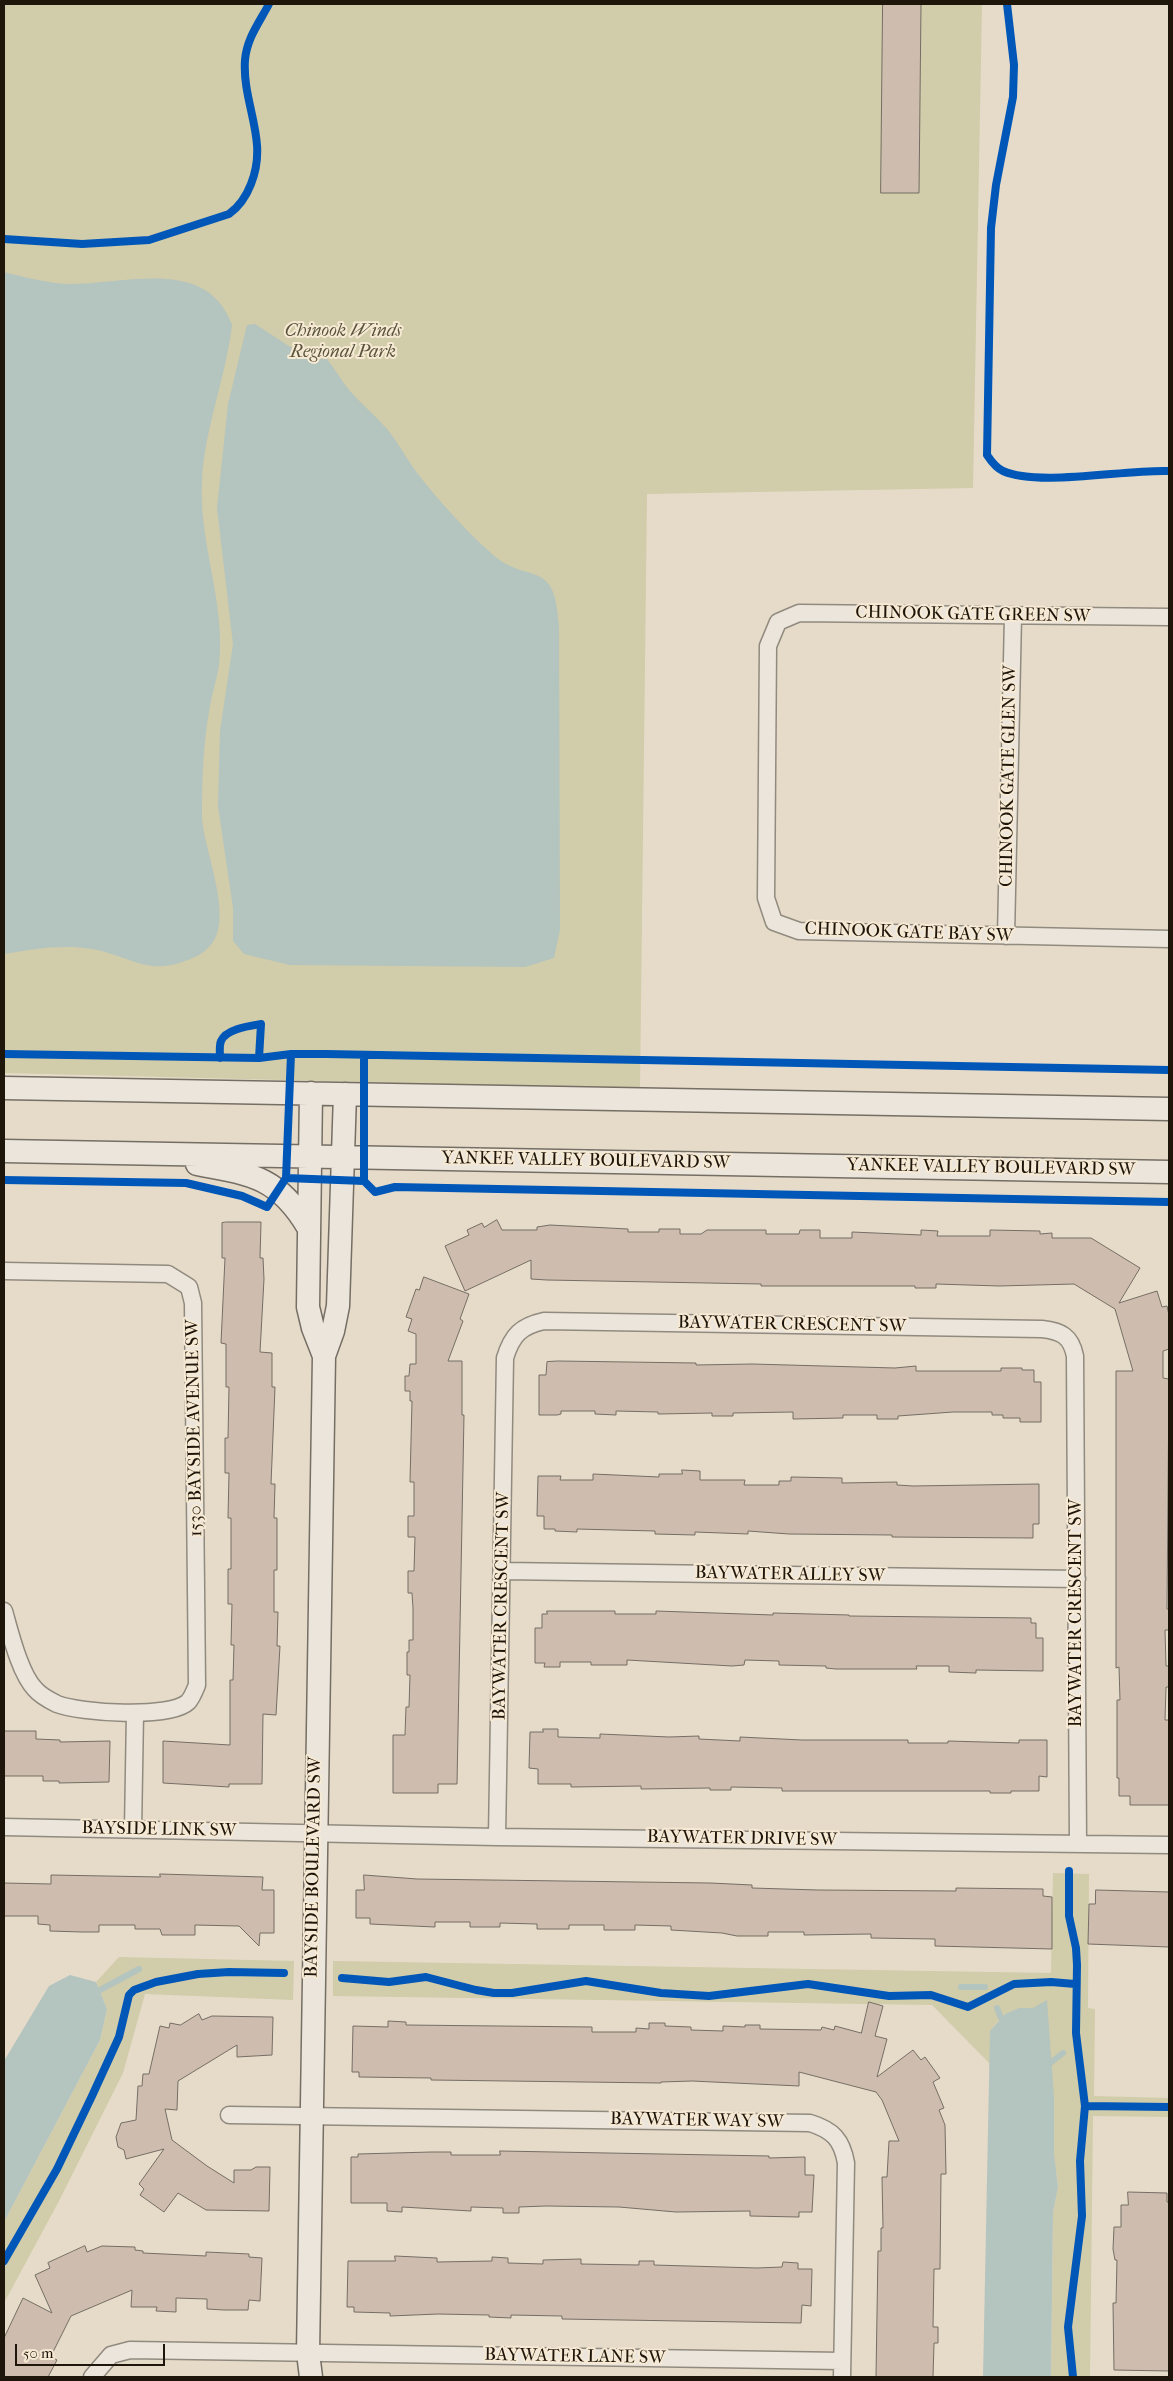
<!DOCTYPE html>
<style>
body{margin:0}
#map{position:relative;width:1173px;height:2381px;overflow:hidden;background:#e6dbc9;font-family:"IM FELL French Canon",serif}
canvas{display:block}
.frame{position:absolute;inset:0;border:5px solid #1f160b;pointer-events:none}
.scale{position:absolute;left:15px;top:2344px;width:150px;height:22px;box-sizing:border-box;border:2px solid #1f160b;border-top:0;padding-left:6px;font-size:15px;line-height:18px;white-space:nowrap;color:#1f160b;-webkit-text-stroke:4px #f7ead4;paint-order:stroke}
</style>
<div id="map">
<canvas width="1173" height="2381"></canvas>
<div class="frame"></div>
<div class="scale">50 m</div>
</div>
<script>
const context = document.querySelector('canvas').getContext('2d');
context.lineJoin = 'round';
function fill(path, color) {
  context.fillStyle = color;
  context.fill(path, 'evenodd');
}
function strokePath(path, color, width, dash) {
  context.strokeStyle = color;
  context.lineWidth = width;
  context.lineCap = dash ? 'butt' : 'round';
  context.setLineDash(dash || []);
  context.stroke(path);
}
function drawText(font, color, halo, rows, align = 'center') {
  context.font = font + ' "IM FELL French Canon",serif';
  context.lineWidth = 4;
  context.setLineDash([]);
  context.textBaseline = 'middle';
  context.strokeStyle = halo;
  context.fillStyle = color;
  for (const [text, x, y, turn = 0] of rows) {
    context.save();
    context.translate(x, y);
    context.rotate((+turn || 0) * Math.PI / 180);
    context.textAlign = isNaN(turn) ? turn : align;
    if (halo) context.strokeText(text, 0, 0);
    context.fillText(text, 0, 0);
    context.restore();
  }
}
fill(new Path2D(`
 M4 4H982L973 488 647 494 640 1089 4 1073Z
 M1053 1873 1089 1874 1088 2008 1095 2009 1094 2096 1169 2098V2117L1093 2116 1090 2377H1051L1053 2212 1058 2186 1033 2008C1010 2008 1004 2014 990 2031V2064L932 2005 333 1996V1961L1051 1973Z
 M119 1957 294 1961 293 2000 145 1994 123 2073 59 2201 4 2303V2222L100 2040 107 2009 96 1982Z`), '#d1cca9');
fill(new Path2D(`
 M4 272C23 277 48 283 67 284 124 285 207 255 232 325 226 377 205 427 202 479 198 542 226 602 219 665 217 679 212 693 210 706 203 743 202 780 202 817 203 850 237 922 208 948 201 955 192 959 182 962 147 975 127 955 92 949 63 944 33 949 4 954Z
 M255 324 309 359H327C335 369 341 380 349 390 361 404 375 415 387 429 398 442 406 458 417 473 440 502 464 529 492 554 530 587 555 555 559 627L560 930 554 958 525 967 290 965 244 954 233 941V908L218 806 220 731 233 644 217 508 228 404 247 325Z
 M70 1975 96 1982 107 2009 100 2040 4 2222V2061L49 1986Z
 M1047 2000 1054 2097V2154L1058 2187 1053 2212 1051 2377H983L990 2031 1005 2014 1019 2008H1033Z`), '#b4c4bf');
strokePath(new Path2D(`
 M961 1987H985
 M100 1990 139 1969
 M997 2008 1001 2018 1008 2022
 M1044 2068 1063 2053`), '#b4c4bf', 6);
const building = new Path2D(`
 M883 4H921L919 193H881Z
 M497 1220 502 1230H537V1227L550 1225 628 1229V1232H659V1229H680V1234H701L707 1230H766V1234H799L800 1230H820V1238H852V1232L921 1235V1230L938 1231 937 1236H990V1230L1040 1231V1234L1052 1233V1238H1091L1140 1268 1119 1303 1157 1291 1162 1307 1167 1306 1169 1315V1349L1163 1351V1378L1169 1379 1167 1609H1169V1630H1165L1166 1666H1169V1687H1166L1165 1720H1169V1805H1130V1796H1119V1778H1117V1700H1120L1119 1667 1116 1668V1371H1133L1115 1309 1074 1284 999 1286 936 1284V1288H915V1286H761V1284L547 1280 531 1279V1260L465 1291 445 1246 469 1235 467 1230 482 1223 484 1227Z
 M226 1222H261L260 1258H263L264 1279 260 1352 272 1353V1387H275L271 1484H275L274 1518H277V1570H274V1612H278L277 1646H280L276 1715 263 1714 262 1784H229V1787L163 1783V1741L230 1745V1680H233L234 1645H231L232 1604H228V1569H231V1518H228L229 1473H225V1438H228L229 1387H226V1344L221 1343 225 1258H222V1223Z
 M424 1277 469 1294 460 1319 463 1321 448 1361H462V1415H464L457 1784H438V1793H393V1735H405L406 1707H409L410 1675H407V1652H409V1640H413V1608L412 1593H408V1571H414L415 1537H408V1516H414V1482H410L412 1401H410V1391H405V1376H409L410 1364H416V1334L408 1331 412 1319 406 1317 416 1289 419 1290Z
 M558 1361 696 1363V1365L752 1364 895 1368 916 1366V1371H1001V1368H1022V1370H1034V1382H1041V1422H1020V1418H1003V1415H992V1412H953L898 1416V1419H877V1415H843V1418L793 1419V1412L733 1413V1416H712V1413L658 1414V1412L616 1411V1415L595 1414V1411H561V1414L557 1415H539V1375H546L547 1362Z
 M682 1470 700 1471V1480H745L744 1485H779V1481H791V1477L842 1478V1483L897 1482V1485L913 1486 1039 1484V1524H1033V1538L892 1537V1535L789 1534 748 1531V1534L695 1532V1535L655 1534V1531L577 1529V1532L555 1531V1529H544V1516H537L538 1476H561L560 1480H593V1474L659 1477V1474H682Z
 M547 1611H615V1614H656V1611L773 1615V1613L849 1615V1616L1031 1618V1623H1036V1638H1043V1671L976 1670V1673L949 1672V1666H916L917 1669H836L826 1668V1666L779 1665V1661L745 1660 744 1665 732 1666 627 1660V1665H591V1662H560V1667H544L545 1663H535V1628H542V1614H547Z
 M543 1729H558V1737L600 1738V1734L669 1737 699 1736V1739L740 1741V1737L802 1740H908V1743H948V1741L1019 1743V1740H1047V1777L1039 1776V1791H1011V1793H990V1791H782V1788L731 1787V1790H710V1788L641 1789V1786L571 1787V1784H538V1769L529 1768 530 1732H543Z
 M4 1731H36V1739L60 1740V1742L110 1741 109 1782 59 1783V1781H43V1776H4Z
 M160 1874 263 1877 262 1890H274V1933H260L259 1946 239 1926 195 1925V1935H162L160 1929H135V1925H99V1932H82L50 1931V1925L38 1924V1916H4V1883L51 1884V1875L160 1877Z
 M364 1875 417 1879 710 1883 752 1885V1888L818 1890 956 1891V1888L1043 1889V1896L1052 1897V1949L935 1946V1939L871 1938V1934L804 1935V1932H768V1936H737L722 1933 671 1930V1926L635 1925V1930H604V1925H569V1929H537V1924L500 1923V1927H470V1922H435V1927L370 1924V1918H356V1890H364Z
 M1096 1890 1169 1892V1947L1088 1944 1089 1904H1095Z
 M869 2002 883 2006 875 2036 887 2039 877 2077 913 2050 921 2060 925 2057 940 2078 933 2082 944 2108 939 2110 945 2125 946 2174H941L940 2269H934L933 2327H938V2343H934L933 2377H876L878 2251H881V2228H883L882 2177H887L889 2141H899L882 2100 876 2092 799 2072V2086L692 2081 661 2082V2083L431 2080V2078L359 2077V2072H352L353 2026 388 2027V2021L406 2022V2025L592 2027V2032H636V2028L649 2029V2023H665V2026L691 2027V2030L723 2031V2026L745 2027V2025H760V2029L821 2030 822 2027 834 2030 835 2026 861 2033Z
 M199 2014 202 2020 212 2016 273 2017 272 2055 237 2057V2045L178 2081 177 2110 165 2109 172 2140 207 2166 234 2183V2170H251L256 2167H270L269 2211 206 2210 178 2193 164 2212 140 2195 144 2189 139 2184 164 2149 126 2159 124 2150 118 2147 116 2137 121 2123 136 2120 138 2086H142L143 2074H149L160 2026 169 2028 170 2023 180 2025Z
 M500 2151 769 2156V2158L805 2157V2175H814L812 2212H799V2217L750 2216V2211L676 2212 619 2207 546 2206 519 2207V2213H503V2208L471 2207V2211L402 2207V2212L387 2211V2203H351V2157H358V2154L431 2152H451V2155H500Z
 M1128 2192 1167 2193V2202H1169V2371L1114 2370 1113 2303H1116L1117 2260H1115L1113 2249 1114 2227H1121V2205H1128Z
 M85 2246 87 2252 102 2246 135 2247V2250L143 2251V2253L206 2256V2252L249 2254V2257L262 2258 260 2301 249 2300 248 2310H224L207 2309V2299L176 2298V2312L156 2311 157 2307H131L132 2290 71 2316 51 2356 57 2360 48 2377H4V2338L23 2298 52 2313 35 2275 50 2268 48 2263Z
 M395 2256 437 2258V2262L492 2261V2257L508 2258V2263L543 2264V2260L581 2259V2264L639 2265V2261H654V2265L757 2268 782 2267 783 2262 798 2263V2269H812L811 2306 802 2305 801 2323 562 2319V2316L511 2315V2318L489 2317V2315L438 2314 390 2316V2313L354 2312V2307H347L348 2261H395Z`);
fill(building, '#cebcaf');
strokePath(building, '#756e64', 1);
const street = new Path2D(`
 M1169 617 799 613 778 622 768 646 766 898 774 922 799 931 1169 939
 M1006 936 1013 616
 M4 1271 168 1274 189 1287 193 1303 197 1685C195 1690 192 1698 188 1702 170 1719 80 1713 57 1704 51 1701 39 1694 35 1689 20 1674 10 1632 4 1611
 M503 1571 1077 1579
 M4 1827 497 1837 1169 1845
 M133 1830 135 1713
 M497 1837 505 1358C512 1335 521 1326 544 1321L1042 1329C1061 1331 1071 1336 1075 1356L1078 1843
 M229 2115 810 2123C833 2130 842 2140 846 2163L842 2377
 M92 2377 111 2355 130 2350 842 2361`);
const secondary = new Path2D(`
 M4 1088 1169 1109
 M311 1093 308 1307 313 1328 324 1356
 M4 1151 1169 1172
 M197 1164C252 1174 278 1177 308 1227
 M311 2377 308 2353 324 1356 333 1331 338 1306 345 1094`);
strokePath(street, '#918a7e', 19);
strokePath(secondary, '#756e64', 25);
strokePath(street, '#ebe5dc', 16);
strokePath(secondary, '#ebe5dc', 22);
strokePath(new Path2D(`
 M1007 4 1014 65 1013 97 996 185 991 228 987 455C991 461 996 468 1003 471 1039 487 1126 469 1169 471
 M4 239 82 244 149 240 229 214C240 206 246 197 251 184 269 140 242 104 245 60 247 38 259 23 269 4
 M4 1054 259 1058
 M364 1055V1181
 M220 1058C220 1053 219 1046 221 1041 226 1029 249 1026 261 1024L259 1058 291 1054H326L1169 1070
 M286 1178 364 1181 375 1192 395 1187 1169 1202
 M4 1180 186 1183 242 1196 267 1207 286 1178 291 1054
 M1069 1871V1916L1076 1948 1077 1965 1076 2033 1085 2106 1080 2161 1082 2216 1068 2327 1073 2377
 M342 1978 389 1982 426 1977 476 1990 494 1993H512L586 1981 661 1993 709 1996 808 1984 889 1996 931 1995 968 2007 1014 1984 1051 1982 1075 1984
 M1085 2106 1169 2107
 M4 2261 57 2169 92 2096 119 2037 129 1995 134 1990 156 1982 198 1974 229 1972 284 1973`), '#0057b8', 8);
drawText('italic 18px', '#575239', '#f7ead4', [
 ["Chinook Winds",343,332],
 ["Regional Park",343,353]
]);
drawText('18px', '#1f160b', '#f7ead4', [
 ["CHINOOK GATE GREEN SW",973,615,1],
 ["CHINOOK GATE GLEN SW",1009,776,-89],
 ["CHINOOK GATE BAY SW",909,933,2],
 ["YANKEE VALLEY BOULEVARD SW",586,1161,1],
 ["YANKEE VALLEY BOULEVARD SW",991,1168,1],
 ["BAYWATER CRESCENT SW",792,1325,1],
 ["1530 BAYSIDE AVENUE SW",195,1428,-91],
 ["BAYWATER ALLEY SW",790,1575,1],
 ["BAYWATER CRESCENT SW",502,1606,-89],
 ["BAYWATER CRESCENT SW",1077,1613,-90],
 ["BAYSIDE LINK SW",159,1830,1],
 ["BAYWATER DRIVE SW",742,1839,1],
 ["BAYSIDE BOULEVARD SW",314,1867,-89],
 ["BAYWATER WAY SW",697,2121,1],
 ["BAYWATER LANE SW",575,2357,1]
]);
</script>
